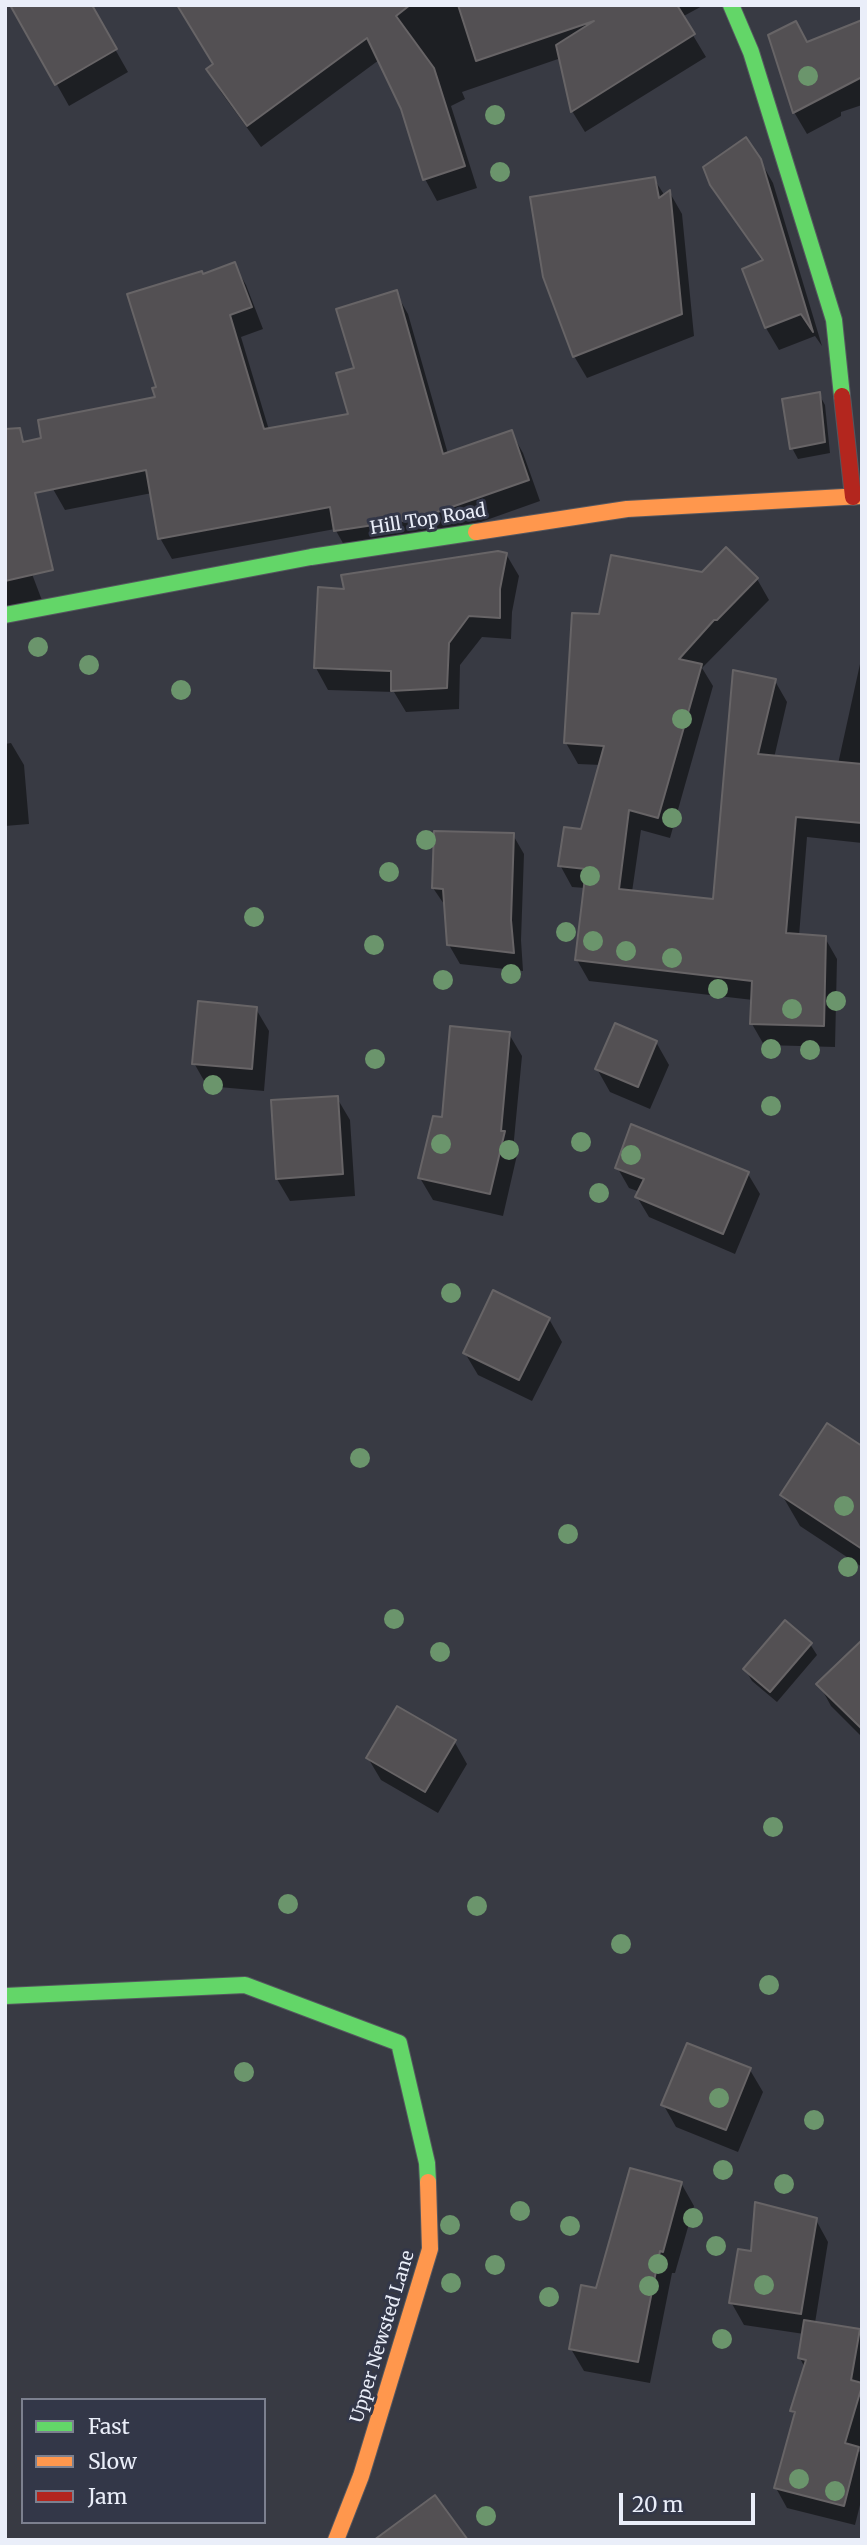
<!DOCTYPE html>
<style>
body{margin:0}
#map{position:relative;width:867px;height:2545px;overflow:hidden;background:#383a43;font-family:Merriweather,serif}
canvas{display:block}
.frame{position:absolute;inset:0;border:7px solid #eaeef9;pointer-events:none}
.legend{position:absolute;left:21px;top:2398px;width:245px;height:126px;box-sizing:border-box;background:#333748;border:2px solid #7c808f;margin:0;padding:9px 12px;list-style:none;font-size:21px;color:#eaeef9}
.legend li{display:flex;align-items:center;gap:14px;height:35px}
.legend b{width:35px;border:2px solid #7c808f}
.scale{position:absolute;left:619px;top:2493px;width:136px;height:32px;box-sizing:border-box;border:4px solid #eaeef9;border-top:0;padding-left:9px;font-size:21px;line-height:24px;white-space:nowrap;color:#eaeef9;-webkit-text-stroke:5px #333748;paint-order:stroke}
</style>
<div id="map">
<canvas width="867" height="2545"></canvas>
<div class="frame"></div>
<ul class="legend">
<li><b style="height:9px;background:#63d668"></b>Fast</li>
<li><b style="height:9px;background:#ff974d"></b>Slow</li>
<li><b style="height:9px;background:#b3261e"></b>Jam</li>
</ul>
<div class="scale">20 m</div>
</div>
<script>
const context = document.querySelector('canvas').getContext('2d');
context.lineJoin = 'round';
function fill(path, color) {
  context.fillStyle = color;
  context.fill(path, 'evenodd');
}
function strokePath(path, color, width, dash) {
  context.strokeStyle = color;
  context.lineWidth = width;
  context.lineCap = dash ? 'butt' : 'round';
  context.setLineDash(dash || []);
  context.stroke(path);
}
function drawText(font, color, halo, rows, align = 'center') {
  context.font = font + ' Merriweather,serif';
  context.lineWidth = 6;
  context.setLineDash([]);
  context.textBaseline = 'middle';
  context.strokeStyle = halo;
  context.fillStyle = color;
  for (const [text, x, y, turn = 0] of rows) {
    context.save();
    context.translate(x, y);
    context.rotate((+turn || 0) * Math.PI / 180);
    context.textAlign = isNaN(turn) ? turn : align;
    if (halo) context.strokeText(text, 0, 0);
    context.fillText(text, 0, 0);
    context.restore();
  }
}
fill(new Path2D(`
 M12 5H90L128 72 69 106Z
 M295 5H704L682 17 706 57 585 132 572 111 561 58 462 92 465 99 451 106 477 188 437 201 425 179 402 109 379 60 261 147 221 92 208 70Z
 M862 21V105L841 112V116L807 134 794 112 807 44Z
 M760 160 773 183 822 346 815 336 779 350 766 328 744 270 763 262 711 184Z
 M654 179 665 196 670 193 682 214 694 336 587 378 574 356Z
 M234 264 246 285 263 329 241 337 269 430 350 415 356 369 396 293 408 314 448 454 511 432 523 453 540 501 433 539 348 552 335 529 172 559 160 538 152 493 65 510 53 489 40 422 157 398 158 388 203 276Z
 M819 394 825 405 830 453 798 459 792 448Z
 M5 503 43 603 5 612Z
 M506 554 519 576 512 612 511 639 482 637 460 665 459 709 406 712 394 692 328 690 316 668 346 591Z
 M702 574 757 579 769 600 702 668 713 686 670 838 641 830 632 892 714 901 775 681 787 702 774 758 838 764 862 655V843L807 837 799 936 825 938 837 959 835 1047 764 1045 752 1024 753 1000 589 981 577 960 585 888 572 887 560 865 582 831 601 765 578 764 566 743 601 616Z
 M11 743 24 765 29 824 5 826V744Z
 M513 835 524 854 521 940 523 971 460 964 449 945 446 907 433 888Z
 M256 1009 269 1031 264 1091 207 1086 194 1063Z
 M509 1034 522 1056 513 1150 517 1155 503 1216 433 1200 420 1178 443 1119Z
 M656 1042 669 1065 650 1109 610 1092 597 1069Z
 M337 1098 350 1120 355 1196 290 1201 277 1179Z
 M617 1167 748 1174 760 1194 735 1254 649 1217 637 1197 640 1192 629 1188Z
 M549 1319 562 1342 532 1401 478 1375 465 1353Z
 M862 1448V1567L800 1526 782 1495Z
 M810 1644 817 1655 777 1702 752 1681 745 1669Z
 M862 1674V1737L831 1706 819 1684Z
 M454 1741 467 1764 438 1813 381 1780 368 1758Z
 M750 2070 763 2092 738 2152 676 2127 663 2104Z
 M681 2183 694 2206 675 2273H672L650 2383 584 2371 571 2349 598 2290Z
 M816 2220 828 2242 815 2323 859 2330 862 2335V2442L859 2451 862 2455V2497L855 2525 787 2508 776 2488 795 2416 792 2410 805 2368 800 2358 804 2334 744 2325 731 2302 752 2253Z`), '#0007');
const building = new Path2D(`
 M10 5H92L117 49 55 85Z
 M177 5H410L396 16 434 68 465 166 423 180 401 109 367 38 247 126 206 69 213 64Z
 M458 5H677L695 34 571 112 556 45 594 21 476 61Z
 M862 20V77L793 113 768 35 796 21 807 42Z
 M746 137 761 159 813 332 801 314 765 328 742 269 763 260 710 185 703 167Z
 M655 177 659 198 670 190 682 314 573 357 543 277 530 197Z
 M235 262 252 307 230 315 264 429 348 414 336 373 354 368 336 309 397 290 443 454 512 430 529 480 420 518 334 531 330 507 158 539 146 470 35 493 53 570 5 581V429L20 428 23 442 41 438 38 420 155 397 152 388 156 387 127 294 202 271 203 274Z
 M820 392 825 442 790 449 782 399Z
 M726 547 758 578 717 620H714L679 659 702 664 658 818 629 810 619 889 713 899 733 670 776 679 758 754 862 764V823L796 817 786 933 826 936 824 1026 750 1024 752 981 575 960 586 869 558 866 564 827 581 829 604 746 564 743 572 613 599 614 611 555 702 572Z
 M498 551 507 553 500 589V618L469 616 449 643 447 688 391 691V671L314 668 318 587 344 589 341 575Z
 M434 831 514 833 511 920 514 953 447 945 443 889 432 888Z
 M198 1001 257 1007 252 1069 192 1064Z
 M615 1023 657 1041 638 1087 595 1069Z
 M450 1026 510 1032 501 1131H505L490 1194 418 1178 433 1116 442 1117Z
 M338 1096 343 1174 276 1179 271 1100Z
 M631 1124 749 1172 723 1234 635 1197 644 1179 615 1168Z
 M493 1290 550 1318 519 1380 463 1353Z
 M827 1423 862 1446V1549L780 1495Z
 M785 1620 812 1643 770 1692 743 1669Z
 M862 1640V1729L816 1684Z
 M397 1706 456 1740 425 1792 366 1758Z
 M687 2043 751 2068 726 2130 661 2105Z
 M630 2168 682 2182 663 2252 660 2251 638 2362 569 2349 581 2285 596 2288Z
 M755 2202 817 2218 801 2314 729 2303 738 2249 751 2251Z
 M804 2320 860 2329 851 2380 862 2383V2386L845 2443 859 2447 844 2506 774 2488 795 2412 790 2411 806 2360 798 2358Z
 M435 2495 468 2540H374Z`);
fill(building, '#535053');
strokePath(building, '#676466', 2);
const fast = new Path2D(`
 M731 5 751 52 834 320 842 396
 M5 615 311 557 476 532
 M5 1996 245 1985 399 2043 427 2163 428 2182`);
const slow = new Path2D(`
 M476 532 627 509 862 496
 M336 2540 361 2476 430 2249 428 2182`);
const jam = new Path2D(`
 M842 396 853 497`);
strokePath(fast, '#55575f', 18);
strokePath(slow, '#55575f', 18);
strokePath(jam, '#55575f', 18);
strokePath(fast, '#63d668', 16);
strokePath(slow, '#ff974d', 16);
strokePath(jam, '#b3261e', 16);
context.fillStyle = '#6b956c';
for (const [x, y] of [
 [808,76],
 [495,115],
 [500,172],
 [38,647],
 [89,665],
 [181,690],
 [682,719],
 [672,818],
 [426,840],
 [389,872],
 [590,876],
 [254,917],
 [566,932],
 [593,941],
 [374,945],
 [626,951],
 [672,958],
 [511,974],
 [443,980],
 [718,989],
 [836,1001],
 [792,1009],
 [771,1049],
 [810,1050],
 [375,1059],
 [213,1085],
 [771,1106],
 [581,1142],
 [441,1144],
 [509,1150],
 [631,1155],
 [599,1193],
 [451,1293],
 [360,1458],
 [844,1506],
 [568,1534],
 [848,1567],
 [394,1619],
 [440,1652],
 [773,1827],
 [288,1904],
 [477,1906],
 [621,1944],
 [769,1985],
 [244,2072],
 [719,2098],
 [814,2120],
 [723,2170],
 [784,2184],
 [520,2211],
 [693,2218],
 [450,2225],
 [570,2226],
 [716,2246],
 [658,2264],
 [495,2265],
 [451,2283],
 [764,2285],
 [649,2286],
 [549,2297],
 [722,2339],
 [799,2479],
 [835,2491],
 [486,2516]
]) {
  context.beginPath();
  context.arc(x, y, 10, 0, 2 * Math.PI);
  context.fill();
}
drawText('18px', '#eaeef9', '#333748', [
 ["Hill Top Road",428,520,-9],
 ["Upper Newsted Lane",383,2337,-73]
]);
</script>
